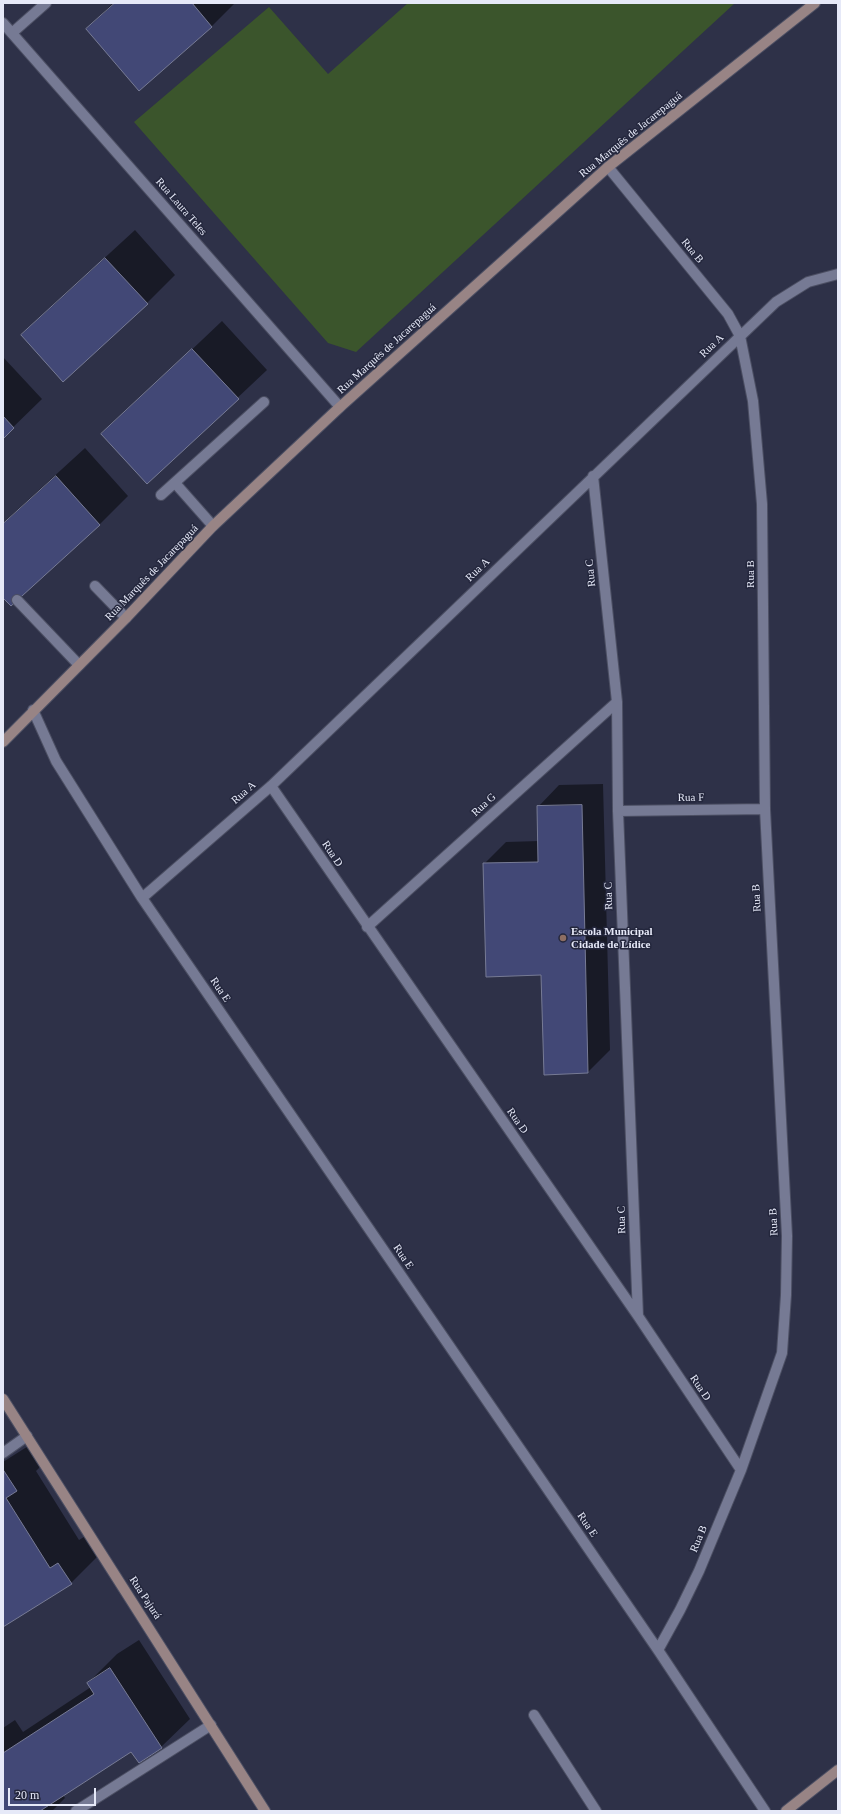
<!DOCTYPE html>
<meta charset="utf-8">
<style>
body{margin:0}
#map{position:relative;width:841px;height:1814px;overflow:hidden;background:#2e3148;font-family:Georgia,serif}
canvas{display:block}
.frame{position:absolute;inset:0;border:4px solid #e6e9f8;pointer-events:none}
.scale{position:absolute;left:8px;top:1788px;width:88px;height:18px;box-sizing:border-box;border:2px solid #e6e9f8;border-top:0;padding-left:5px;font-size:12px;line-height:14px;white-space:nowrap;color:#e6e9f8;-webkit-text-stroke:3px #24273d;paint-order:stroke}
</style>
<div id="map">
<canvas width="841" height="1814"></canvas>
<div class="frame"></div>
<div class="scale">20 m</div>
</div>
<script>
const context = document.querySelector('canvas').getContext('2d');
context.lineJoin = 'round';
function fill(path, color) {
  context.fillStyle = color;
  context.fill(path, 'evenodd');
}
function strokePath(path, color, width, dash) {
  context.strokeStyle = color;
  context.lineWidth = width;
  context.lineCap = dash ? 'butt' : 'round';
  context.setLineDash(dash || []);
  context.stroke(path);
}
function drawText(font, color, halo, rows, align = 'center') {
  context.font = font + ' Georgia,serif';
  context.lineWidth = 3;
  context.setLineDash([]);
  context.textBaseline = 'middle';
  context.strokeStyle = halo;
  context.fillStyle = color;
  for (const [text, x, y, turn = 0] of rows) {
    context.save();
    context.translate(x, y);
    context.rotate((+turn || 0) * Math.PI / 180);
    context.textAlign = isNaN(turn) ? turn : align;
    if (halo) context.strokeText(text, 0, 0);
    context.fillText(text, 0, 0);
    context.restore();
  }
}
fill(new Path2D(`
 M408 3H735L356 352 328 343 134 122 269 7 328 74Z`), '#3b552c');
fill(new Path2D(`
 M113 3H235L212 26 140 89 87 29Z
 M135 230 175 275 147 303 22 336 51 307Z
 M222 321 267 370 147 483 103 434Z
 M3 357 42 399 3 437Z
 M85 448 128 496 100 524 11 605 3 596V523Z
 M603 784 610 1050 588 1072 542 974 484 864 506 842 539 841 538 807 559 785Z
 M33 1443 45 1462 36 1471 79 1540 87 1535 100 1554 71 1583 3 1626V1462Z
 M139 1640 190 1719 161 1747 131 1750 63 1795 65 1798 52 1811H3V1728L15 1720 23 1732 91 1687 88 1683 117 1654Z`), '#0007');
const building = new Path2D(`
 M115 3H192L212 27 139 91 86 29Z
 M105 258 148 304 63 382 21 335Z
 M192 349 239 399 147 484 101 434Z
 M3 416 14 428 3 439Z
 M56 476 100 525 11 606 3 598V524Z
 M582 805 588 1073 544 1075 541 975 486 977 483 863 538 862 537 806Z
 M4 1471 17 1491 6 1498 50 1568 58 1563 72 1584 3 1627Z
 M110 1668 162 1748 139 1763 131 1752 40 1811H3V1753L94 1694 87 1683Z`);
fill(building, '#424876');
strokePath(building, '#777b95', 1);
const lane = new Path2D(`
 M12 33 46 3
 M175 483 213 526
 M161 495 264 402
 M95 586 126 618
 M17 600 79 665
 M3 1453 27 1436
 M534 1715 596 1811
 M76 1811 211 1725`);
const street = new Path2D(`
 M3 23 340 407
 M608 167 728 314 740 336 753 401 762 504 765 809 787 1236 786 1295 782 1353 741 1470 699 1571 680 1610 658 1650
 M593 476 617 702 618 811 638 1316
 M33 710 56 761 142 898 658 1650 765 1811
 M271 786 638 1316 741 1470
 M618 811 765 809
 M142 898 271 786 776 302 808 282 838 274
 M367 927 617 702`);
const secondary = new Path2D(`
 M3 742 126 618 213 526 340 407 608 167 815 3
 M3 1399 265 1811
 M786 1811 838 1770`);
strokePath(lane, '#4c4f63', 12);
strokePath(street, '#4c4f63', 12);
strokePath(secondary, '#4c4f63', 12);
strokePath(lane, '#767a94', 10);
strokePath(street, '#767a94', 10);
strokePath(secondary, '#988485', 10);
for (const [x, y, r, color] of [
 [563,938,4,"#8d6e63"]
]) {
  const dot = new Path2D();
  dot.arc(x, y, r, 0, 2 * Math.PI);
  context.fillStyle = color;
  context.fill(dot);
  strokePath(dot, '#24273d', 1.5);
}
drawText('11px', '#e6e9f8', '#24273d', [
 ["Rua Marquês de Jacarepaguá",631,135,-39],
 ["Rua Laura Teles",181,207,49],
 ["Rua B",692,251,51],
 ["Rua A",712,346,-44],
 ["Rua Marquês de Jacarepaguá",387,349,-42],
 ["Rua A",478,570,-44],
 ["Rua Marquês de Jacarepaguá",152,573,-46],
 ["Rua C",591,573,-96],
 ["Rua B",751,574,-90],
 ["Rua A",244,793,-41],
 ["Rua F",691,798,-1],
 ["Rua G",484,805,-42],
 ["Rua D",332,854,56],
 ["Rua C",609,896,-92],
 ["Rua B",757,898,-93],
 ["Rua E",220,990,56],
 ["Rua D",517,1121,55],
 ["Rua C",622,1220,-92],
 ["Rua B",774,1222,-93],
 ["Rua E",403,1257,56],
 ["Rua D",700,1388,56],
 ["Rua E",587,1525,56],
 ["Rua B",699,1539,-67],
 ["Rua Pajurá",145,1598,57]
]);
drawText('bold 11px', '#e6e9f8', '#24273d', [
 ["Escola Municipal",571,932],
 ["Cidade de Lídice",571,945]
], 'left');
</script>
